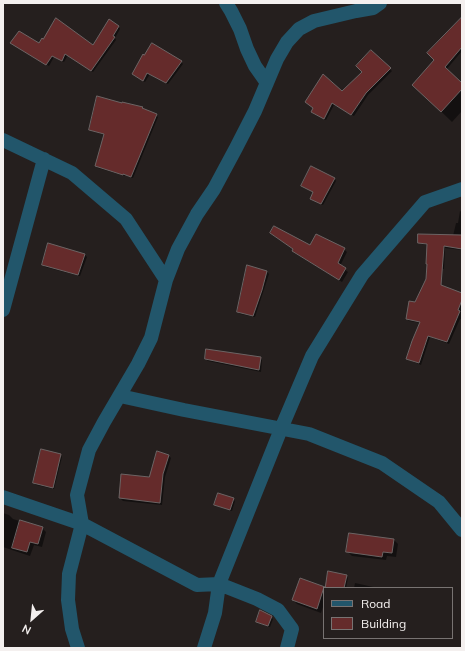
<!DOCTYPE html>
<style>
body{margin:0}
#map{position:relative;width:465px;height:651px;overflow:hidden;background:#251f1e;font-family:Mulish,sans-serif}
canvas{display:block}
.frame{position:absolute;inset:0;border:4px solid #f4f0ef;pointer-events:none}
.legend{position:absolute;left:323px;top:587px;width:130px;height:52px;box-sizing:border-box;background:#251f1e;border:1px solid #787372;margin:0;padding:5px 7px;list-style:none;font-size:12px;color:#f4f0ef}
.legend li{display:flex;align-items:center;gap:8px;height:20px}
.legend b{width:20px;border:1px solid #787372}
.north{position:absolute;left:12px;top:599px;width:40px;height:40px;-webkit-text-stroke:3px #251f1e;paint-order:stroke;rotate:207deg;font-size:11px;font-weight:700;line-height:16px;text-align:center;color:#f4f0ef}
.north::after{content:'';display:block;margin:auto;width:14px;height:18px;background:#f4f0ef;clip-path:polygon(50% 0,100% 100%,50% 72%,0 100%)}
</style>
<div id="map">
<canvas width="465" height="651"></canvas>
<div class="frame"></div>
<ul class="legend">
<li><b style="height:5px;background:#22566b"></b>Road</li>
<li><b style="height:11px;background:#652b2b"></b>Building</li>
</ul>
<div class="north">N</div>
</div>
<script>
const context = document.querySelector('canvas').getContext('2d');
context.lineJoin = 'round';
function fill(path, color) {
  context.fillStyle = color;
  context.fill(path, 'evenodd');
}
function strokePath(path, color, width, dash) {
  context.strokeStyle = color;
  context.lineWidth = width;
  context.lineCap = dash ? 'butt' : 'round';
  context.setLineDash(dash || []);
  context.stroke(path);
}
fill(new Path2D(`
 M119 27 120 29 115 38 116 40 93 72 68 55 64 62 54 57 49 66 14 45H39L93 46Z
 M462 31V51L446 70 462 84V111L452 122 414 85Z
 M371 51 392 71 368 95 354 116 334 105 326 120 314 114 312 112 342 93 363 72Z
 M181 62 183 64 168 84 150 74 145 82 133 74Z
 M156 115 158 117 133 178 125 175V176L98 168 96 166 105 135 92 131 90 129Z
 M312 167 335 179 336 181 323 205 313 200 314 193 302 186Z
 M460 211 462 212V250L445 248 444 269 430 268 428 245 421 244 419 242 453 236 456 223H458Z
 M274 236 311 246 344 249 347 252 340 266 348 272 342 282 296 254 294 250Z
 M85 255 87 257 80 276 45 267 43 265Z
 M267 272 269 274 255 317 240 314 238 312Z
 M462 294V320L460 319 449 344 430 337 421 365 409 360 407 359 421 323 409 321 407 319 416 303Z
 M260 358 262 360 261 372 208 361 206 359Z
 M158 452 169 456 171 458 165 477 162 505 123 501 120 498 150 478Z
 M60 455 62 457 54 489 36 485 34 483Z
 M233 499 235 501 232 511 217 506 215 504Z
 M3 513 9 515 13 519 42 528 46 532 42 547 34 545 30 556 3 547Z
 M394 540 398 544 396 557 387 556 386 560 352 556 347 551Z
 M346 576 348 578 346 588H329Z
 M300 579 324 588V604L321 613 297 604 293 600Z
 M355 583 378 588H354Z
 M271 617 273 619 270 627 259 623 257 621Z`), '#0007');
const building = new Path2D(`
 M462 17V47L445 67 462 83V89L441 112 412 85 434 60 427 53Z
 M56 18 93 45 109 19 119 26 113 36 115 37 91 71 65 54 62 61 52 56 46 65 10 43 19 31 39 43 42 38 43 39Z
 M152 43 182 61 166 83 147 73 143 81 132 74 143 54 144 55Z
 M371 50 391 68 366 93 351 115 332 103 324 119 311 112 313 108 305 102 323 74 342 91 362 72 356 66Z
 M97 96 122 103V102L143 107 142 108 157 114 131 177 123 174V175L95 166 104 134 89 130Z
 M311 166 335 178 321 204 310 199 313 192 301 186Z
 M274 226 310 245 316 234 345 248 338 263 346 268 339 280 292 251 293 249 270 233Z
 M418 234 462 235V249L444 246 441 285 462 293V300L458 310 460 311 447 342 428 336 419 363 406 359 412 341 420 322 406 319 409 301 415 302 426 279 427 264H426L427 244 418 243Z
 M48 243 85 254 78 275 42 265Z
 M247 265 267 271 262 290 253 316 237 312Z
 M206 349 261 357 259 370 205 359Z
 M41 449 61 454 53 488 33 483Z
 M157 451 169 455 163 474 160 503 119 498 121 474 149 477Z
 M218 493 234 498 230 510 214 505Z
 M20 520 43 527 38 544 30 542 27 552 12 548Z
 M349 533 394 539 392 553 383 552 382 557 346 552Z
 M328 571 347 575 344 588H324V587L317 609 292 600 300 578 325 587Z
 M260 610 272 616 268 626 256 622Z`);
fill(building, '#652b2b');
strokePath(building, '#6c6464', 1);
strokePath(new Path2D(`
 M226 3 231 11 240 29 247 49 255 66 267 83
 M3 140 72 173 126 219 166 280
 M3 310 44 159
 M120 396 184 410 309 434 382 463 439 502 462 530
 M3 497 82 524 197 585 219 584 257 599 278 610 292 629 287 648
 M78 648 72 629 68 600 69 574 82 524 77 495 89 450 104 422 138 364 151 338 166 280 178 249 197 214 214 189 236 148 255 111 277 59 287 42 299 29 314 21 356 11 373 8 380 3
 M204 648 215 613 219 584 281 429 312 356 362 275 425 202 462 189`), '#22566b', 14);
</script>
